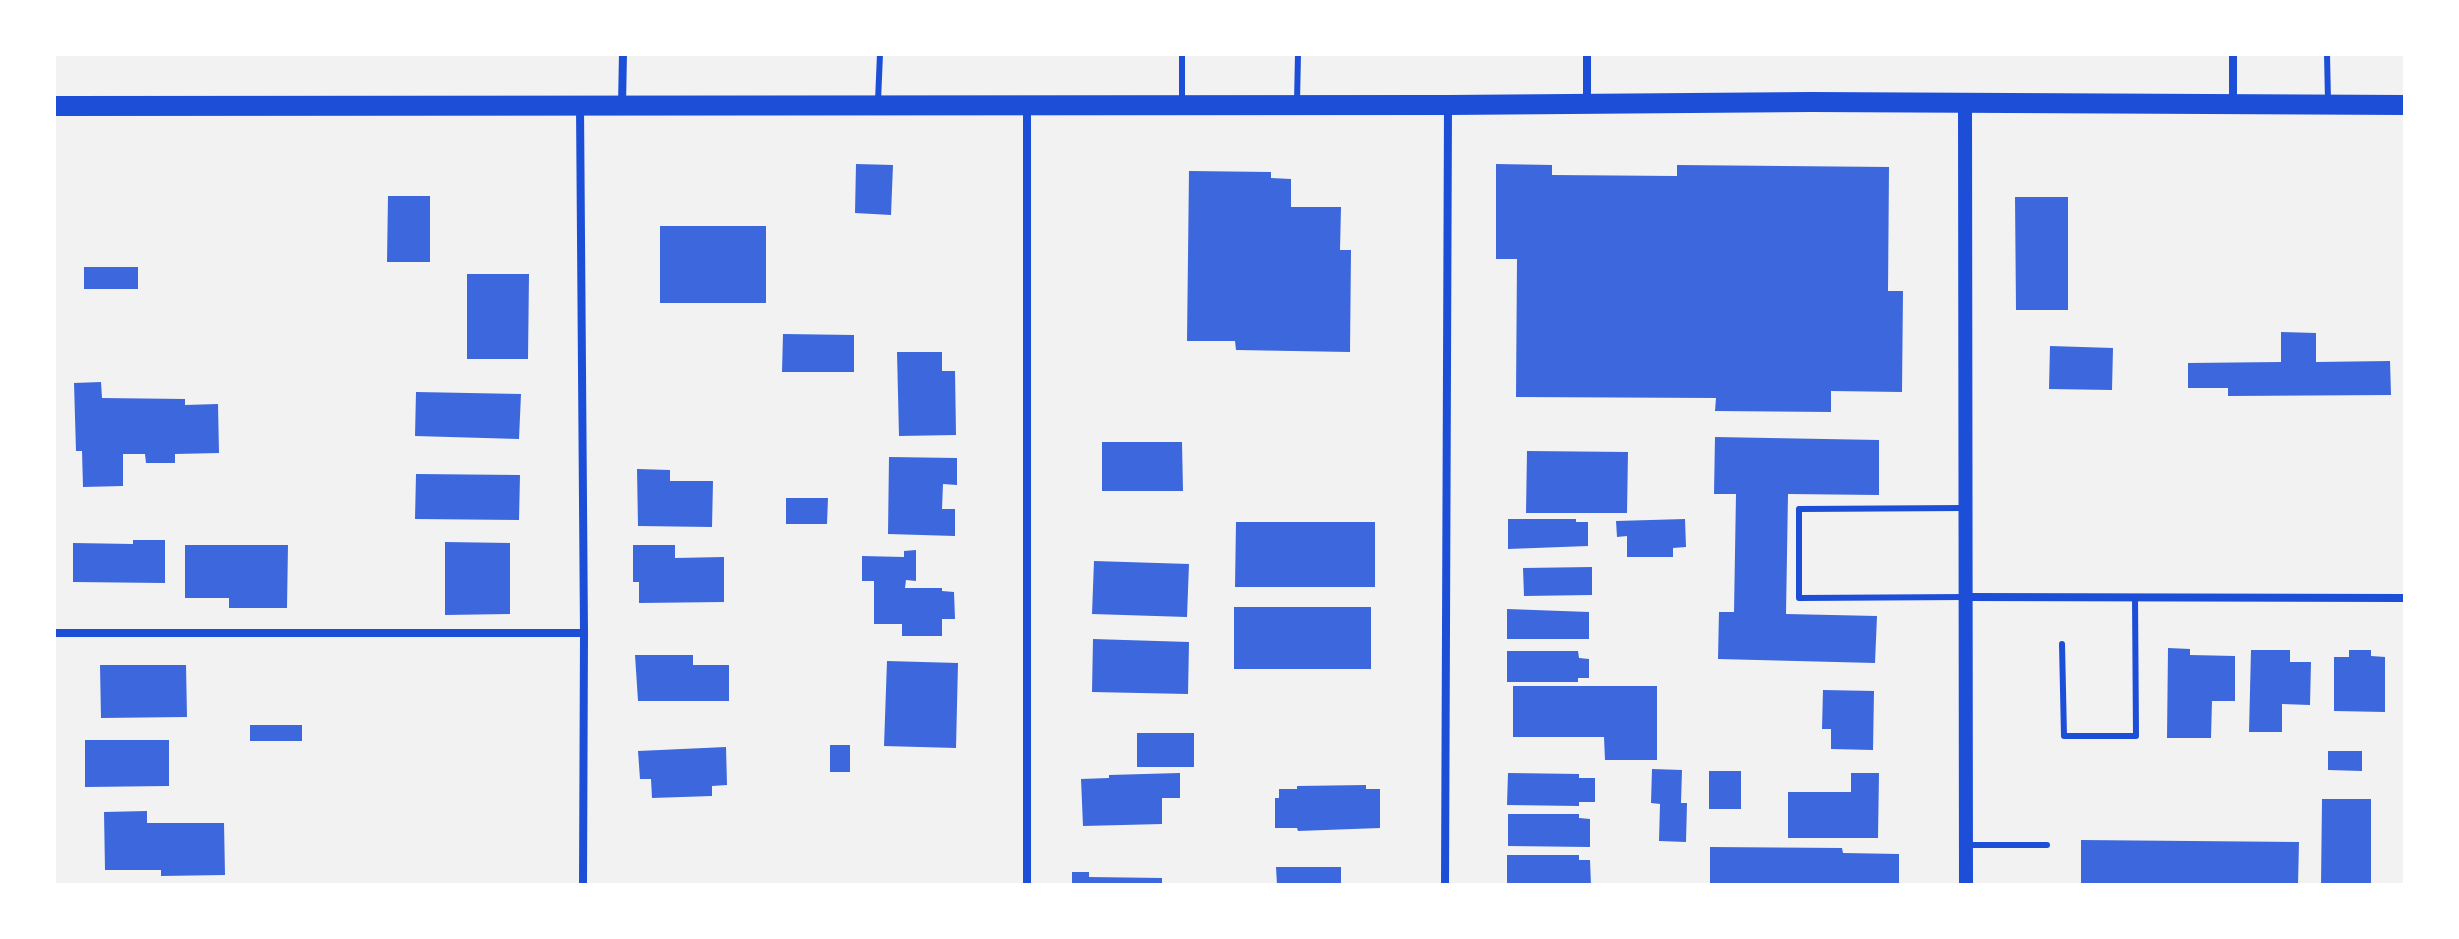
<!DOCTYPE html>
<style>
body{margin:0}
#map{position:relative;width:2459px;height:939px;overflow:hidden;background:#f2f2f2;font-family:Montserrat,sans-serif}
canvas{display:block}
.frame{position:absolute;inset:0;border:56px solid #fff;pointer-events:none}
</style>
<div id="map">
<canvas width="2459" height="939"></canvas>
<div class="frame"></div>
</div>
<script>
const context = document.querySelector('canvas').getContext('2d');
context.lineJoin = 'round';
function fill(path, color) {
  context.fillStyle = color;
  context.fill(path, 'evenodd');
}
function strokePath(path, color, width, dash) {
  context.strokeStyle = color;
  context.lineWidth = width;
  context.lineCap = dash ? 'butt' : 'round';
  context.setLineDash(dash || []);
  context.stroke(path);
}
fill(new Path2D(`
 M856 164 893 165 891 215 855 213Z
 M1496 164 1552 165V175L1677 176V165L1889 167 1888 291H1903L1902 392 1831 391V412L1715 411 1716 398 1516 397 1517 259H1496Z
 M1189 171 1271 172V178L1291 179V207H1341L1340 250H1351L1350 352 1236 350 1235 341H1187Z
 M388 196H430V262H387Z
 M2015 197H2068V310H2016Z
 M660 226H766V303H660Z
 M84 267H138V289H84Z
 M467 274H529L528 359H467Z
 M2281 332 2316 333V362L2390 361 2391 395 2228 396V388H2188V363L2281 362Z
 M783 334 854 335V372H782Z
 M2050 346 2113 348 2112 390 2049 389Z
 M897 352H942V371H955L956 435 899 436Z
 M101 382 102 398 185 399V405L218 404 219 453 175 454V463H146L145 454H123V486L83 487 82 451H76L74 383Z
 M416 392 521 394 519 439 415 436Z
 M1715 437 1879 440V495L1788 494 1786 614 1877 616 1875 663 1718 659 1719 612H1734L1736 494H1714Z
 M1102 442H1182L1183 491H1102Z
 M1527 451 1628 452 1627 513H1526Z
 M889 457 957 458V485L943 484 942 509H955V536L888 534Z
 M637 469 670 470V481H713L712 527 638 526Z
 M416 474 520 475 519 520 415 519Z
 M786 498H828L827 524H786Z
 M1508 519H1576V522H1588V546L1508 549Z
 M1685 519 1686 547 1673 548V557H1627V536L1617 537 1616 521Z
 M1236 522H1375V587H1235Z
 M133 540H165V583L73 582V543L133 544Z
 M445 542 510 543V614L445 615Z
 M185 545H288L287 608H229V598H185Z
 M633 545H675V558L724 557V602L639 603V582H633Z
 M916 550V581L906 580 905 588H942V591L954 592 955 619H942V636H902V624H874V581H862V556L904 557V551Z
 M1094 561 1189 564 1187 617 1092 614Z
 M1592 567V595L1524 596 1523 568Z
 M1234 607H1371V669H1234Z
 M1507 609 1589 612V639H1507Z
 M1093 639 1189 642 1188 694 1092 692Z
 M2168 648 2190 649V655L2235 656V701H2212L2211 738H2167Z
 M2251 650H2290V662H2311L2310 705 2282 704V732H2249Z
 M2349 650H2371V656L2385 657V712L2334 711V657H2349Z
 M1507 651H1578L1579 658 1589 659V678H1578V682H1507Z
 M635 655H693V665H729V701H638Z
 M887 661 958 663 956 748 884 746Z
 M100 665H186L187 717 101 718Z
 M1513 686H1657V760H1605L1604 737H1513Z
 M1823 690 1874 691 1873 750 1831 749V729H1822Z
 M250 725H302V741H250Z
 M1137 733H1194V767H1137Z
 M85 740H169V786L85 787Z
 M830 745H850V772H830Z
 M726 747 727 785 712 786V796L652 798 651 779H640L638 751Z
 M2328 751H2362V771L2328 770Z
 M1652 769 1682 770 1681 803H1687L1686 842 1659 841 1660 804 1651 803Z
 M1709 771H1741V809H1709Z
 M1180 773V798H1162V824L1083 826 1081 779 1109 778V775Z
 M1508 773 1579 774V778H1595V802H1579V806L1507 805Z
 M1851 773H1879L1878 838H1788V792H1851Z
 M1366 785V789H1380V828L1298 831 1297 828H1275V798H1279V789H1297V786Z
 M2322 799H2371V885H2321Z
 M147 811V823H224L225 875 161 876V870H105L104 812Z
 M1508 814H1579V818L1590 819V847L1508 846Z
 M2081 840 2299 842 2298 885H2081Z
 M1710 847 1842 848 1843 853 1899 854V885H1710Z
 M1507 855H1579V860H1590L1591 885H1507Z
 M1276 867H1341V885H1277Z
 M1072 872H1089V877L1162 878V885H1072Z`), '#3d67dc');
strokePath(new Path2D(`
 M2327 54 2328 101
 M878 101 880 54
 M1182 102V54
 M1297 102 1298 54
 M1963 508 1799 509V598L1966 597
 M2062 644 2064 736H2136L2135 597
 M1966 845H2047`), '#1d4ed8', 6);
strokePath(new Path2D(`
 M622 104 623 54
 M1587 104V54
 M2233 104V54
 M580 106 584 633 583 885
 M1966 597 2405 598
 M54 633H584
 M1027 885V106
 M1445 885 1448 106`), '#1d4ed8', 8);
strokePath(new Path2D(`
 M1965 104 1966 885`), '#1d4ed8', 14);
strokePath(new Path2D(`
 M54 106 1448 105 1811 102 2405 105`), '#1d4ed8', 20);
</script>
